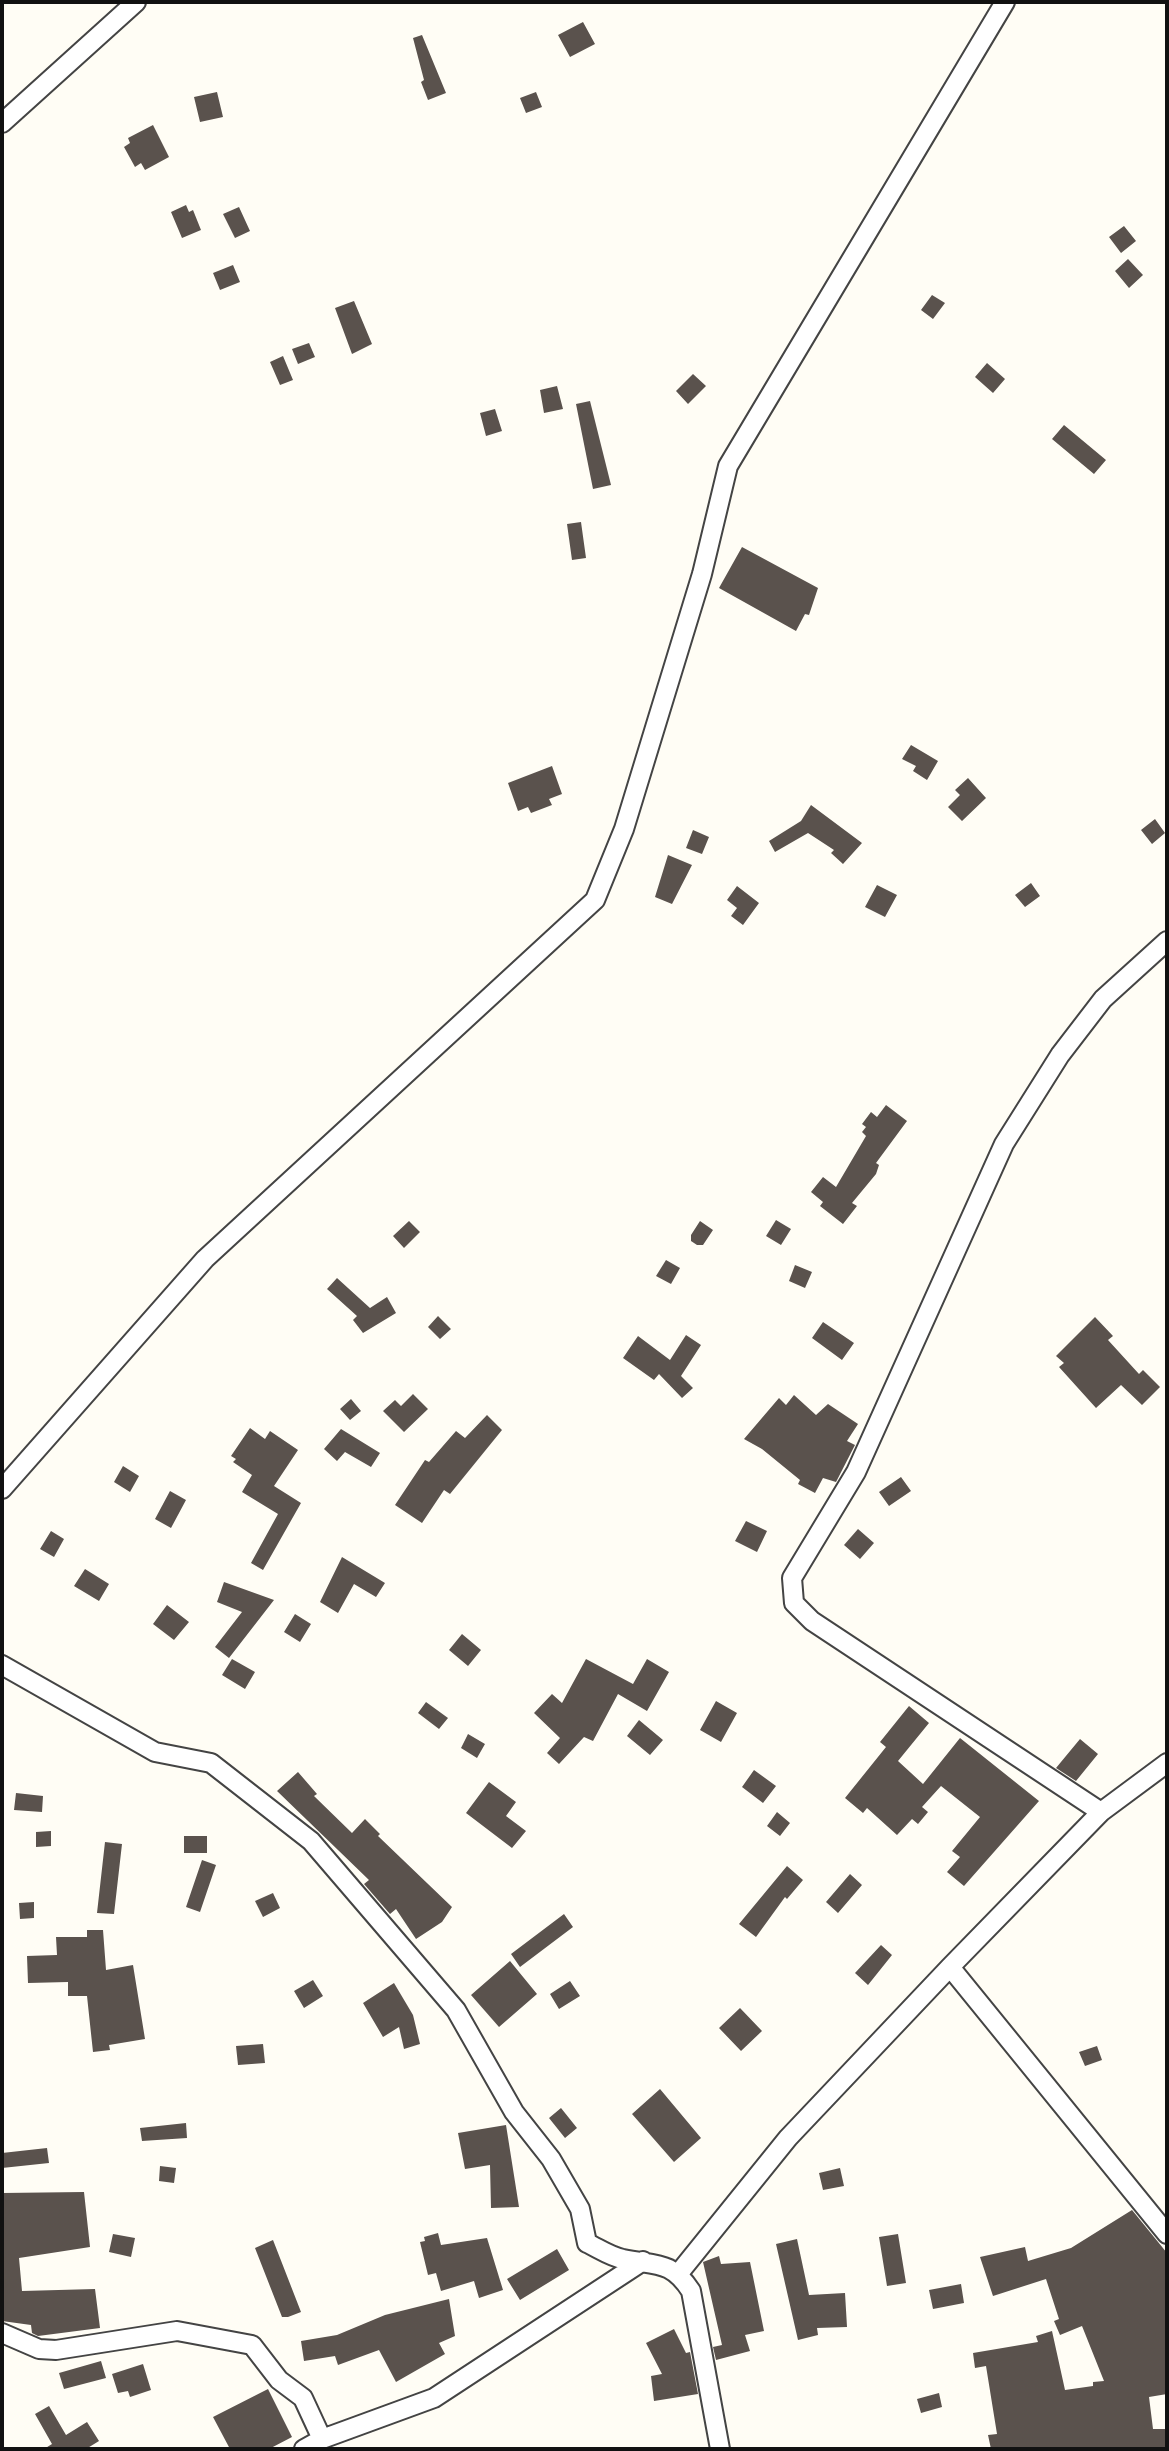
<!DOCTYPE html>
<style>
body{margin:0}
#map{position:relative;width:1169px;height:2451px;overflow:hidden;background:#fffdf5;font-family:"Libre Baskerville",serif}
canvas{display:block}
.frame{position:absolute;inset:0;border:4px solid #111;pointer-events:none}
</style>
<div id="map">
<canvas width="1169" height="2451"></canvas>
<div class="frame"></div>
</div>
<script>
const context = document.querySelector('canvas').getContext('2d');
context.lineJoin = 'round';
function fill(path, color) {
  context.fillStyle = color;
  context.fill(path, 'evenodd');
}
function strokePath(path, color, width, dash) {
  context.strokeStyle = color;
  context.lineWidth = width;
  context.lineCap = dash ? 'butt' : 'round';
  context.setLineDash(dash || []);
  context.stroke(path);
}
fill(new Path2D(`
 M583 22 595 44 570 57 558 35Z
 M422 35 446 93 428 100 421 82 424 80 413 38Z
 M217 92 223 117 200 122 194 97Z
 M536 92 542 107 526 113 520 98Z
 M153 125 169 157 145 170 141 163 135 167 124 147 130 143 128 138Z
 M186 205 189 212 193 210 201 230 182 238 171 212Z
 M239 207 250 231 235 238 223 214Z
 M1124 226 1136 241 1121 253 1109 237Z
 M1128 259 1143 275 1129 288 1115 271Z
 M233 265 240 282 220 290 213 273Z
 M932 295 945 303 933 319 921 310Z
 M354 301 372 344 352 354 335 308Z
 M309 343 315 357 298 364 292 349Z
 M283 356 293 380 280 385 270 362Z
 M987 363 1005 379 993 393 975 377Z
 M693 374 706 386 688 404 676 391Z
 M557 386 563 409 544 413 540 390Z
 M590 401 611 485 593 489 576 404Z
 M495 409 502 431 486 436 480 413Z
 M1064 425 1106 460 1094 474 1052 439Z
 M581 522 586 558 572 560 567 524Z
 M742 547 818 588 809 615 805 614 796 631 719 588Z
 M911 745 938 761 927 780 913 771 916 766 902 759Z
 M552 766 562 794 549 799 552 805 531 813 528 807 518 811 508 783Z
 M968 778 986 798 962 821 948 807 960 795 955 790Z
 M811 805 862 843 843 864 831 853 834 850 808 833 775 852 769 841 801 821Z
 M1155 819 1165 833 1152 844 1141 830Z
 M693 830 709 837 702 854 686 848Z
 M668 855 692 865 672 904 655 897Z
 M1031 883 1040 896 1025 907 1015 895Z
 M877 885 897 895 885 917 865 907Z
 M737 886 759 903 743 925 731 916 737 908 727 900Z
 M886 1105 907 1121 876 1163 879 1165 876 1174 852 1203 857 1206 843 1224 820 1206 823 1202 811 1192 823 1177 836 1187 866 1136 862 1132 866 1127 862 1124 871 1112 877 1117Z
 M776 1220 791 1229 781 1245 766 1236Z
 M409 1221 420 1232 404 1248 393 1236Z
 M700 1221 713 1230 703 1245H697L691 1241V1235Z
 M666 1260 680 1268 671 1284 656 1276Z
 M795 1265 812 1272 805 1288 789 1281Z
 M337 1278 370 1308 387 1297 396 1313 363 1333 353 1320 357 1316 327 1289Z
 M438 1316 451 1329 440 1339 428 1327Z
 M1095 1317 1113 1336 1108 1340 1139 1374 1143 1370 1160 1387 1142 1405 1121 1385 1096 1408 1059 1367 1064 1363 1056 1356Z
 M823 1322 854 1343 842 1360 812 1338Z
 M686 1335 701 1345 681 1376 693 1388 682 1398 659 1374 654 1380 623 1358 638 1336 670 1360Z
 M413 1394 428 1409 404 1432 383 1411 395 1400 401 1406Z
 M794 1395 816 1415 828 1404 858 1424 847 1441 855 1445 836 1482 823 1478 815 1493 798 1484 800 1480 762 1449 744 1439 779 1398 786 1405Z
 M351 1399 361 1411 350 1420 340 1409Z
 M487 1415 502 1430 450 1494 444 1490 422 1523 395 1505 425 1460 429 1462 456 1431 465 1438Z
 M250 1428 265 1439 270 1431 298 1450 274 1486 301 1503 263 1570 251 1563 278 1514 242 1492 252 1475 233 1462 236 1459 231 1456Z
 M341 1429 380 1453 371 1467 345 1452 337 1461 324 1449Z
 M123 1466 139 1476 130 1492 114 1482Z
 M901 1477 911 1491 889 1506 879 1492Z
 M170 1491 186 1500 171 1528 155 1519Z
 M746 1521 767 1531 757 1552 735 1541Z
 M858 1529 874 1543 860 1559 844 1545Z
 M51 1531 64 1539 54 1557 40 1549Z
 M342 1557 385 1583 376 1597 354 1584 338 1613 320 1602Z
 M85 1569 109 1584 99 1601 74 1586Z
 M224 1582 274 1600 229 1658 215 1647 242 1612 217 1602Z
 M167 1605 189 1622 174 1640 153 1624Z
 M295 1614 311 1624 300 1642 284 1632Z
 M462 1634 481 1650 468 1666 449 1650Z
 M232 1659 255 1672 245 1689 222 1675Z
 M586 1659 633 1684 647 1659 669 1672 647 1711 618 1694 593 1741 584 1737 559 1764 547 1753 560 1738 534 1713 552 1694 562 1703Z
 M716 1701 737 1713 721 1742 700 1730Z
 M426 1702 448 1718 439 1729 418 1713Z
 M909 1706 929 1723 898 1761 923 1784 960 1738 1039 1801 964 1886 947 1872 960 1857 952 1851 980 1817 941 1786 922 1807 928 1812 918 1824 912 1819 897 1835 867 1808 863 1813 845 1798 886 1747 880 1742Z
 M639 1720 663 1740 650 1755 627 1736Z
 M468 1734 485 1744 477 1758 461 1748Z
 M1080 1739 1098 1754 1076 1781 1056 1768Z
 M754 1770 776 1786 763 1803 742 1787Z
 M298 1772 317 1794 314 1796 352 1833 365 1819 380 1834 378 1836 452 1907 442 1922 416 1939 396 1909 390 1914 364 1884 369 1880 277 1791Z
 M489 1782 516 1802 506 1816 526 1831 512 1848 466 1813Z
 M16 1793 43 1796 42 1812 14 1810Z
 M777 1812 790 1823 780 1836 767 1826Z
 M51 1831V1846L36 1847V1832Z
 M184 1836H207V1853H184Z
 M105 1842 122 1844 114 1914 97 1913Z
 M202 1860 216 1865 200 1912 186 1907Z
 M787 1866 803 1880 787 1899 785 1897 756 1937 739 1924Z
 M850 1874 862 1885 838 1913 826 1902Z
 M273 1893 280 1908 263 1917 255 1901Z
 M34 1902V1918L20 1919 19 1903Z
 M564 1914 573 1927 520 1967 511 1954Z
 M87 1930H103L106 1970 133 1965 145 2039 109 2045 110 2050 93 2052 87 1996H68V1982L28 1983 27 1956 57 1955 56 1937H87Z
 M881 1945 892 1955 868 1985 855 1973Z
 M510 1961 537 1994 499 2027 471 1995Z
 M313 1980 323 1996 304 2008 294 1991Z
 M570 1981 580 1996 559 2009 550 1994Z
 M394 1983 413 2015 420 2044 404 2049 399 2027 383 2037 363 2003Z
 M740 2008 762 2031 741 2051 719 2028Z
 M263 2044 265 2063 238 2065 236 2046Z
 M1097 2046 1102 2060 1085 2066 1079 2052Z
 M660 2089 701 2138 674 2162 632 2114Z
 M561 2108 577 2128 565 2138 549 2118Z
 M186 2123 187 2138 142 2141 140 2128Z
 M506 2125 519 2207 491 2208 490 2165 465 2169 458 2133Z
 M47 2148 49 2163 2 2168V2153Z
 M160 2166 176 2168 174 2183 159 2181Z
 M840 2168 844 2186 823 2190 819 2173Z
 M84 2192 90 2247 19 2258 22 2291 95 2289 100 2328 38 2336 32 2333 31 2325 2 2321V2193Z
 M1132 2210 1167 2253V2394L1149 2397 1153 2429H1167V2449H991L988 2435 997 2434 986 2366 975 2368 973 2353 1038 2342 1036 2336 1052 2331 1065 2390 1093 2386V2382L1104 2381 1082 2326 1060 2335 1054 2321 1059 2319 1046 2279 993 2296 980 2257 1025 2247 1028 2261 1071 2248Z
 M438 2233 441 2245 487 2238 503 2290 479 2298 474 2281 441 2291 436 2273 428 2275 420 2242 425 2241 424 2237Z
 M113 2234 135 2238 131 2257 109 2252Z
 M898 2234 906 2283 887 2286 879 2237Z
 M797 2239 809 2295 845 2293 847 2327 817 2328 818 2335 798 2340 776 2244Z
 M273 2240 301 2312 288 2317H282L255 2248Z
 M557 2249 569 2270 520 2300 507 2279Z
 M719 2256 721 2264 750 2262 764 2331 745 2335 750 2351 716 2360 713 2347 722 2345 703 2262Z
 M961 2284 964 2303 933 2309 929 2290Z
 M449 2299 455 2336 439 2343 445 2354 396 2382 379 2350 338 2365 335 2356 304 2361 301 2341 337 2335 385 2315Z
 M674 2329 686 2353 690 2352 698 2394 654 2401 651 2376 662 2374 646 2343Z
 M101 2361 106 2378 64 2389 59 2373Z
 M143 2364 151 2390 130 2397 128 2391 118 2393 112 2374Z
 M268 2389 292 2437 269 2449H230L213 2417Z
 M939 2393 942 2407 921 2413 917 2399Z
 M49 2406 66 2435 87 2422 99 2441 86 2449H44L52 2444 35 2414Z`), '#5a524d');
const street = new Path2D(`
 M2 123 136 2
 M2 1489 205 1259 595 900 624 829 702 574 728 466 1005 2
 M2 1665 155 1752 211 1763 311 1841 456 2010 514 2112 551 2159 580 2209 587 2243C598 2248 611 2257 623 2259 656 2266 671 2260 691 2291L720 2449
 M1101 1812 812 1621 794 1603 792 1578 856 1472 1004 1144 1060 1055 1103 999 1167 941
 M950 1967 1167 2234
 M679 2273 788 2138 950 1967 1101 1812 1167 1763
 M2 2333 39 2349 56 2350 177 2331 252 2345 279 2380 303 2398 322 2439
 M304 2449 322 2439 434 2398 643 2261`);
strokePath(street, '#444', 22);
strokePath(street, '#fff', 18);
</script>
